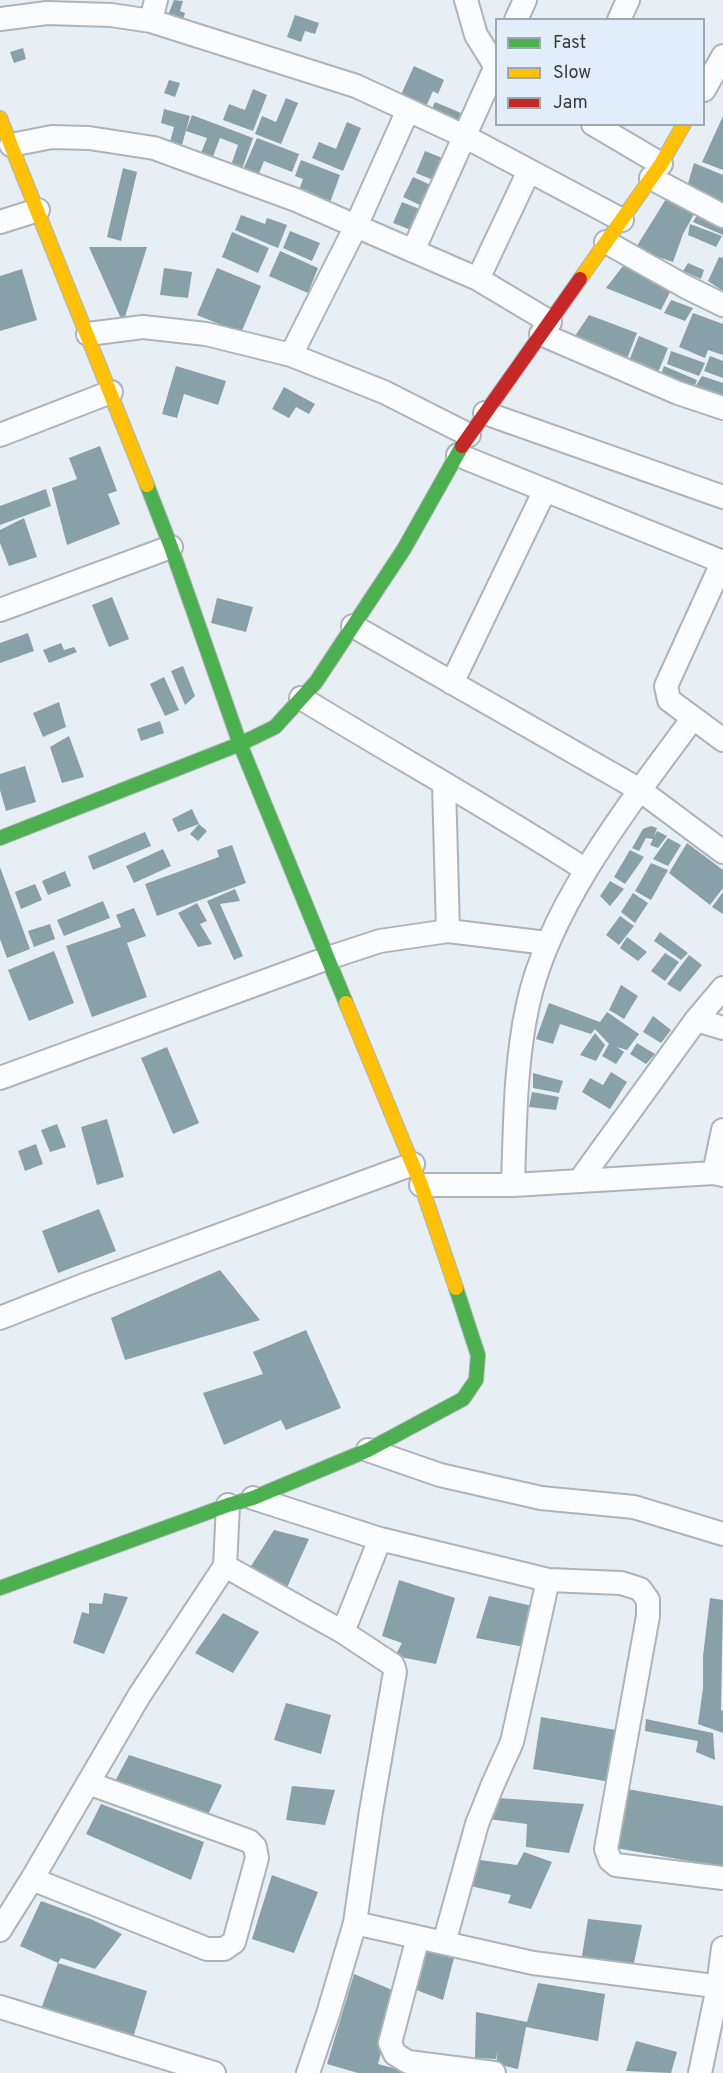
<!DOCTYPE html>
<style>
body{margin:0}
#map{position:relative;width:723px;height:2073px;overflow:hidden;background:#e7eef4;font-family:Overpass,sans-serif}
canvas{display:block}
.legend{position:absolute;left:495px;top:18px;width:210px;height:108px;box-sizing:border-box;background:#e1eefa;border:2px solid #9da7b0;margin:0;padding:8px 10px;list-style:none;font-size:18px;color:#373c40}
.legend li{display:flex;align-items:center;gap:12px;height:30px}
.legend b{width:30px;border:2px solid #9da7b0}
</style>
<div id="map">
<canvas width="723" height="2073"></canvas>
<ul class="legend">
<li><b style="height:8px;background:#4caf50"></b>Fast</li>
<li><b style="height:8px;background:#ffc107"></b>Slow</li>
<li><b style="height:8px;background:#c62828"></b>Jam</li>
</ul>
</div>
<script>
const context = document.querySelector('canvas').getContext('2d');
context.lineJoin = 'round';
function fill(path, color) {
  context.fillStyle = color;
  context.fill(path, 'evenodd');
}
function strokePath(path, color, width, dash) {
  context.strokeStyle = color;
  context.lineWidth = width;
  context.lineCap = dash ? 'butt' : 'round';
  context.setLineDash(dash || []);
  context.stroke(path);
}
fill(new Path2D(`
 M174 0 183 1 180 11 185 13 181 25 166 20Z
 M295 15 319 23 315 34 305 31 301 42 287 37Z
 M23 48 26 59 14 63 10 52Z
 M414 66 444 80 438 94 433 91 424 111 399 99Z
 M169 80 180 83 175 97 164 93Z
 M253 89 267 95 253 131 223 120 229 104 245 110Z
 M286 98 298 103 281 144 255 134 262 116 276 122Z
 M435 102 461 113 455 126 429 115Z
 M164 109 190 116 180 152 168 149 174 127 161 123Z
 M192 115 253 138 241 172 230 168 238 145 220 138 211 162 199 158 207 138 186 131Z
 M723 116V170L702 162Z
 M347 122 361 128 343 171 312 158 319 142 336 149Z
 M257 138 299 154 292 172 264 161 258 176 243 170Z
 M425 151 447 160 438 182 416 173Z
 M301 160 340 175 328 208 297 196 303 179 295 176Z
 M694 163 723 175V203L687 187Z
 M123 168 137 172 121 241 107 237Z
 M413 177 435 187 426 208 403 197Z
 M666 199 698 207 683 234 673 262 635 249Z
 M402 202 424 211 416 232 393 223Z
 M700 210 723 221V235L693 222Z
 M241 215 265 224 267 218 287 225 278 248 235 230Z
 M690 224 722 236 716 247 688 235Z
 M290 231 320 243 312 261 283 248Z
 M232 232 269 248 258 273 222 257Z
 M89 247H147L123 323Z
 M280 251 318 268 308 293 269 276Z
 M719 257 723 258V291L708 281Z
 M626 262 674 284 661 310 606 288Z
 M688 263 704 270 701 279 683 271Z
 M164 268 192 272 188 298 160 295Z
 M217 268 261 286 241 333 197 315Z
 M22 269 37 320 0 331V276Z
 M671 300 693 308 685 321 664 313Z
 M693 313 723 324V355L708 350 705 358 679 347Z
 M589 315 637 333 625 364 571 342Z
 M639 336 668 348 657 375 628 363Z
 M671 351 705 363 699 376 667 364Z
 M710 356 723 361V378L704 371Z
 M176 366 226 381 218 405 184 394 177 418 162 414Z
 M664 366 697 380 693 391 660 377Z
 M702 376 723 383V397L695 387Z
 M284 387 315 404 309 414 296 407 289 418 272 409Z
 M100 446 117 491 108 494 120 524 67 545 52 488 77 479 69 458Z
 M46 489 51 506 0 525V506Z
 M24 518 37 557 9 566 0 543V530Z
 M112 597 129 639 109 647 92 605Z
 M217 598 253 607 246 632 211 623Z
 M28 633 34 651 0 663V643Z
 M61 643 64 650 74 647 77 652 49 663 43 650Z
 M183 666 195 696 185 705 171 671Z
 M164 677 179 710 165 716 150 684Z
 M59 702 66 727 43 737 33 713Z
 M160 721 164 733 141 741 137 729Z
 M69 736 84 777 62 783 50 747Z
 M25 766 36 802 6 811 0 790V774Z
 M192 809 199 824 207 831 198 841 190 834 199 824 178 832 172 819Z
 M651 826 657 828 654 837 657 831 667 836 658 848 650 845 653 839 646 838 639 851 632 848 643 829Z
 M145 832 151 846 93 870 88 856Z
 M668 838 681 845 668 866 653 859Z
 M687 843 723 870V888L710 905 669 873Z
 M232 845 246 883 157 916 145 884 219 857 217 850Z
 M163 849 171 866 134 883 126 866Z
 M630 850 644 857 625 884 614 877Z
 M651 863 668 870 651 900 635 891Z
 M0 867 30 949 7 958 0 939Z
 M65 871 71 886 48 895 42 881Z
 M610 881 624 889 610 906 600 896Z
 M35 884 42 900 21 909 15 892Z
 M235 889 240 901 220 904 243 956 234 960 207 901Z
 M723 892V914L712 907Z
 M633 893 648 903 635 923 621 912Z
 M103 901 110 918 64 936 57 920Z
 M197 903 207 921 200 924 212 944 198 947 178 913Z
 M134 908 146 936 127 943 147 997 92 1017 66 946 121 927 116 915Z
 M620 916 634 926 619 945 606 935Z
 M50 924 55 939 34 947 28 931Z
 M660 932 688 953 681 960 654 941Z
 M627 937 647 952 638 961 620 948Z
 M54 951 74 1003 29 1021 8 970Z
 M665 953 679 962 665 981 651 971Z
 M689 955 702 965 680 992 667 984Z
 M621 985 638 996 624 1019 609 1010Z
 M549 1003 600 1022 607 1012 639 1034 627 1050 617 1047 624 1052 616 1064 602 1056 609 1044 595 1029 591 1034 560 1024 553 1044 536 1039Z
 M653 1016 671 1030 661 1043 643 1032Z
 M595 1033 605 1045 596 1061 580 1055Z
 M637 1043 655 1054 646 1064 630 1054Z
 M167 1047 199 1123 173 1134 141 1058Z
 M611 1072 627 1082 610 1109 582 1092 590 1078 603 1085Z
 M533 1073 563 1081 559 1093 533 1088Z
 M532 1092 559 1097 556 1110 529 1107Z
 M107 1119 124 1177 97 1185 81 1127Z
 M57 1124 66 1147 50 1152 41 1130Z
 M36 1144 43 1164 25 1171 18 1151Z
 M99 1209 116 1251 58 1273 42 1231Z
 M220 1270 260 1320 125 1360 111 1318Z
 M306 1330 341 1408 286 1430 281 1420 224 1445 203 1393 263 1374 253 1352Z
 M274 1530 309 1539 284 1594 246 1574Z
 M399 1580 455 1598 436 1664 395 1656 402 1643 382 1636Z
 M104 1593 128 1597 104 1654 73 1643 82 1612 89 1614V1603L102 1604Z
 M489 1596 541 1608 524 1647 476 1638Z
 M710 1598 723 1600 721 1710 723 1711V1733L698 1724 703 1688V1656Z
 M223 1613 259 1632 233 1673 195 1653Z
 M286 1703 331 1715 321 1754 274 1740Z
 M541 1717 627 1732 611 1782 533 1769Z
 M646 1719 713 1733 715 1760 696 1752 698 1741 645 1731Z
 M129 1755 222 1785 206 1819 113 1785Z
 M292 1786 335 1790 325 1825 286 1820Z
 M627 1789 723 1806V1867L616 1848Z
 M498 1798 584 1804 569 1853 526 1847 527 1824 488 1819Z
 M101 1804 204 1842 191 1880 86 1834Z
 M524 1852 552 1862 531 1909 508 1903 511 1895 470 1886 480 1860 517 1865Z
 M272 1875 318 1892 294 1953 252 1939Z
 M41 1901 93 1920 122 1934 95 1969 61 1958 58 1963 147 1991 133 2038 41 2009 58 1963 20 1946Z
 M588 1919 642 1925 632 1972 581 1962Z
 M426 1949 454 1958 443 2000 408 1987Z
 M354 1974 397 1992 378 2064 412 2073H358L327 2064Z
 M538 1983 605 1994 598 2041 526 2027 518 2069 496 2064 498 2051 496 2059 475 2058 476 2012 527 2022Z
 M636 2041 677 2052 671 2073 626 2071Z`), '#88a0a8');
const street = new Path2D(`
 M466 0 476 35 496 67
 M0 19 47 13 111 15 151 21 356 86 464 136 622 220
 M516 20 525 0
 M619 20 628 0
 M151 21 156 0
 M704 90 723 56
 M593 124 661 164
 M11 145 52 137 89 138 154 148 296 200 478 279 550 322
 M651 178 723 216
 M0 222 38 210
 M606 242 686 287 723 305
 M413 251 496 66
 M478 279 529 171
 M88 334 143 327 206 334 291 355 384 392 469 435
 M541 334 678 393 723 408
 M291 355 356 226 408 110
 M485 413 723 497
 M0 435 111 392
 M458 455 723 562
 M723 561 666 686 669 700 723 740
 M0 610 171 547
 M353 626 640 790 723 852
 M452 683 545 490
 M301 698C396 756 493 810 586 870
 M444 784 448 931
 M696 1020 723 1028
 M0 1078 328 958 380 941 448 931 547 943
 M714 1173 723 1130
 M580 1180 696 1020 723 988
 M421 1185H513L714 1173 723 1175
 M513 1185C515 1124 515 1063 528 1004 550 903 633 800 693 718
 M0 1318 84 1285 413 1164
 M368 1450 440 1475 541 1498 634 1507 723 1534
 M253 1498 380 1539 548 1580 621 1583 640 1589 648 1600V1616L606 1849 610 1860 616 1865 723 1878
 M225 1566 343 1632 393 1665 395 1672 371 1811 355 1923 328 2014 308 2073
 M343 1632 380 1539
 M32 1879 207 1949H224L234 1942 257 1858 255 1847 249 1841 88 1783
 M355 1923 533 1963 723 1987
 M0 1930 32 1879 139 1696 225 1566 228 1505
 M418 1937 390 2043 395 2054 408 2062 494 2073
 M444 1943 477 1824 493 1784 512 1742 548 1580
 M0 2007 214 2073
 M700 2073 718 1987 723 1948`);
const fast = new Path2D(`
 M147 485 171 547 240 744 346 1003
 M0 838 240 744 275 727 316 682 404 549 462 446
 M0 1588 228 1505 253 1498 368 1450 463 1399 476 1380 478 1355 456 1288`);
const slow = new Path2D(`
 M0 118 147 485
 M580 279 661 164 684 124
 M346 1003 421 1185 456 1288`);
const jam = new Path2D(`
 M462 446 580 279`);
strokePath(street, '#aeb3b8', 26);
strokePath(fast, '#aeb3b8', 16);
strokePath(slow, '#aeb3b8', 16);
strokePath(jam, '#aeb3b8', 16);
strokePath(street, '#fbfcfd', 22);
strokePath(fast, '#4caf50', 14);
strokePath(slow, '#ffc107', 14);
strokePath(jam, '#c62828', 14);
</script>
